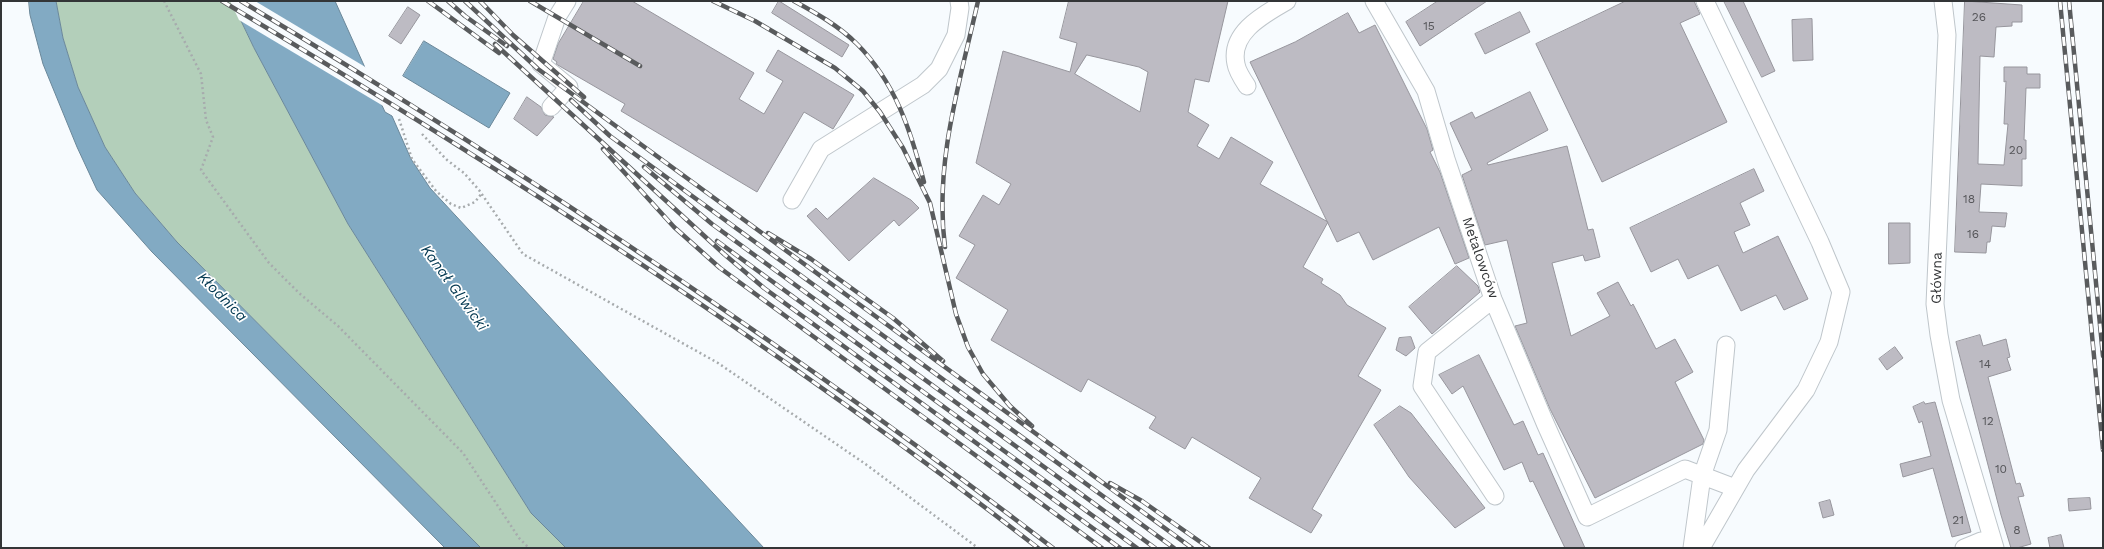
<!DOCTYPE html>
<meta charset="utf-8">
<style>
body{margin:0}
#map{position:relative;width:2104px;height:549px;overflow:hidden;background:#f7fbfe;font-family:"Work Sans",sans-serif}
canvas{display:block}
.frame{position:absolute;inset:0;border:2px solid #333537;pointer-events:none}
</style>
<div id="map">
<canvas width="2104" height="549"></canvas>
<div class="frame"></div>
</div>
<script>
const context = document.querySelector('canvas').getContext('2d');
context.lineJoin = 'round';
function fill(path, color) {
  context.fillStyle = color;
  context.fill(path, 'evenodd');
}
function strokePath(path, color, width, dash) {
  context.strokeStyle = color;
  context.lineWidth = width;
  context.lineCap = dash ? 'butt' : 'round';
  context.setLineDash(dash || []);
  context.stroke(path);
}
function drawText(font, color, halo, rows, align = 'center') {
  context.font = font + ' "Work Sans",sans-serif';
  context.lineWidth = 3.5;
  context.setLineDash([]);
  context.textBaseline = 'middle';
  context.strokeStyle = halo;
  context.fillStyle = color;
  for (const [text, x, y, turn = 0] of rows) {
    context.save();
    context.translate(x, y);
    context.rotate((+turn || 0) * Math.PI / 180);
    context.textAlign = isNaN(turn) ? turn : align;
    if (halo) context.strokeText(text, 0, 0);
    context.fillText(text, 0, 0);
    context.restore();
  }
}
fill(new Path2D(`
 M56 1H232L254 48 348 224 531 513 566 548H481L177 242 135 193 105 147 78 87 63 38Z`), '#b3cfba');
const water = new Path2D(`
 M29 1H56L63 38 78 87 105 147 135 193 177 242 481 548H445L152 252 97 190 77 147 43 64 30 15Z
 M232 1H335L385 112 392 116 411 159 430 188 764 548H566L531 513 348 224 254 48Z
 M424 41 510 93 489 128 403 76Z`);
fill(water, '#82aac3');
strokePath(water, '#6a8799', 1);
fill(new Path2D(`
 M230 1H255L367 68 385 107 239 20Z`), '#f7fbfe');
const building = new Path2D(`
 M584 1H632L754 73 739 99 764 114 783 81 766 71 778 50 854 95 833 129 804 112 757 192 621 111 625 104 556 64 557 62 553 59 558 44Z
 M779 1 849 45 842 57 772 13Z
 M1069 1H1228L1209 82 1195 79 1188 112 1209 125 1197 146 1219 159 1231 137 1273 162 1260 184 1328 222 1303 267 1323 279 1321 283 1340 295 1347 305 1386 328 1358 376 1381 390 1312 509 1322 515 1311 533 1249 498 1261 478 1192 437 1185 449 1149 428 1156 417 1088 379 1081 392 991 340 1008 310 956 278 975 245 959 236 983 195 999 205 1011 184 976 163 1003 51 1070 72 1077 43 1060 38ZM1087 55 1139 67 1148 72 1140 112 1075 74Z
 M1438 1H1487L1420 46 1406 22Z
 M1626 1H1694L1700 14 1680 23 1727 122 1602 182 1536 44Z
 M1724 1H1743L1775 71 1762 77Z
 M1965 1 2022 5V22H2012V26L1996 27 1994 57 1980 56 1978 164 2004 165 2008 124H2004L2006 81 2004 82V67H2027V74H2040V88H2026L2024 140H2026V159H2022V186L1981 184 1979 212 2007 213 2005 227 1992 226 1990 242H1987L1986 253 1955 252Z
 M408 7 420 15 401 44 389 36Z
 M1520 12 1530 32 1485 54 1475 34Z
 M1348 13 1359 33 1375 25 1427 129 1433 150 1430 152 1440 172 1469 258 1455 264 1439 227 1373 260 1359 232 1337 242 1250 62 1295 42Z
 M1812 19 1813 60 1793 61 1792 20Z
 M1530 92 1548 130 1487 163 1488 165 1567 146 1588 230 1593 229 1600 257 1585 261 1583 255 1552 263 1571 336 1610 316 1597 293 1618 282 1631 306 1633 304 1656 349 1675 339 1693 372 1675 382 1704 440 1703 444 1595 498 1550 409 1515 326 1527 323 1507 240 1485 245 1462 175 1472 170 1450 123 1472 112 1475 118Z
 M527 97 541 107 545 115 554 117 537 136 514 119Z
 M1754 169 1764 191 1740 203 1750 225 1734 232 1743 253 1778 236 1808 299 1784 310 1776 295 1741 311 1718 265 1688 279 1678 259 1651 272 1630 228Z
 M874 178 911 200 919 208 899 226 894 220 849 261 807 216 816 208 827 219Z
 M1889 223H1910V263L1889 264Z
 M1457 266 1478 286 1480 292 1432 334 1409 307Z
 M1980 335 1983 346 2006 339 2010 357 2007 358 2011 370 1988 377 2016 484 2020 483 2024 496 2018 497 2031 544 2017 548H2011L2001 515 1956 342Z
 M1411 337 1415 348 1406 356 1396 350 1399 338Z
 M1895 347 1903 358 1887 370 1879 359Z
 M1479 355 1514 425 1523 421 1538 455 1543 453 1585 548H1565L1533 481 1530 482 1522 462 1504 470 1463 386 1452 394 1439 375Z
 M1924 402 1925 404 1935 402 1971 532 1952 537 1933 468 1903 477 1900 464 1931 456 1922 421 1919 423 1913 407Z
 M1400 406 1411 413 1485 508 1455 528 1409 477 1374 425Z
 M2090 498 2091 509 2069 511 2068 499Z
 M1830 500 1834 515 1823 518 1819 503Z
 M2061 535 2064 548H2050L2048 538Z`);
fill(building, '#bdbbc3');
strokePath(building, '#97969d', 1);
const minor = new Path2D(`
 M1374 1 1426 91 1446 159 1493 299 1545 423 1587 517 1685 469 1735 488
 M1943 1 1947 35 1935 304 1939 335 1951 400 1995 548
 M1247 86C1243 80 1237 71 1236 64 1229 32 1265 14 1287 1
 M551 107 569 87 541 64 557 17 567 1
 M792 200 821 149 923 85 939 69 956 35 960 8 959 1
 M1493 299 1427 352 1422 386 1495 496
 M1692 548 1702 476 1718 430 1726 345
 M1701 548 1746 470 1806 390 1829 342 1841 292 1820 242 1705 1
 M1964 548 1981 541 1992 539`);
strokePath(minor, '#bfc6cb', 19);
strokePath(new Path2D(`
 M164 1 201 74 206 120 213 137 201 170 269 263 299 293 338 326 463 453 519 538 529 548
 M399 119 412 159 436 191 451 204 461 208 475 202 482 193
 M422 134 447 160 464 173 479 190 523 254 718 363 864 463 978 548`), '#a7abad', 2.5, [2, 3]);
strokePath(minor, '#fff', 17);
const rail = new Path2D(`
 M222 1C503 169 779 347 1038 548
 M241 1C521 169 794 349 1053 548
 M428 1 499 53
 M448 1 465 16 507 46
 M465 1 538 69 1192 548
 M480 1 513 35 584 97
 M530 1 640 66
 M713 1 755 21 835 68 863 91 880 112 903 148 930 203 956 314 968 347 983 374 1010 406 1032 426
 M794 1C816 13 839 26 857 44 895 82 911 131 924 182
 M2060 1 2103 450
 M2069 1 2103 356
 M495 44 724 254 764 288 1120 548
 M571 100 610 136 1174 548
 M603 149 674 227 720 268 1102 548
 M644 167 712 224 1155 548
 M768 233 811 259 893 318 943 361
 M717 241 1137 548
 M945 247C934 163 960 82 978 1
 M1110 483 1142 501 1209 548`);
strokePath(rail, '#595b5d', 4.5);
strokePath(rail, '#fff', 3, [9]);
drawText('12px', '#56565a', null, [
 ["26",1979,17],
 ["15",1429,26],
 ["20",2016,150],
 ["18",1969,199],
 ["16",1973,234],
 ["14",1985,364],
 ["12",1988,421],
 ["10",2001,469],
 ["21",1958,520],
 ["8",2017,530]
]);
drawText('14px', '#333537', '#fff', [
 ["Metalowców",1480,258,71],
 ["Główna",1937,278,-89]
]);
drawText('italic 15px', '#00364f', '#fff', [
 ["Kanał Gliwicki",454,288,54],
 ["Kłodnica",222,297,45]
]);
</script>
